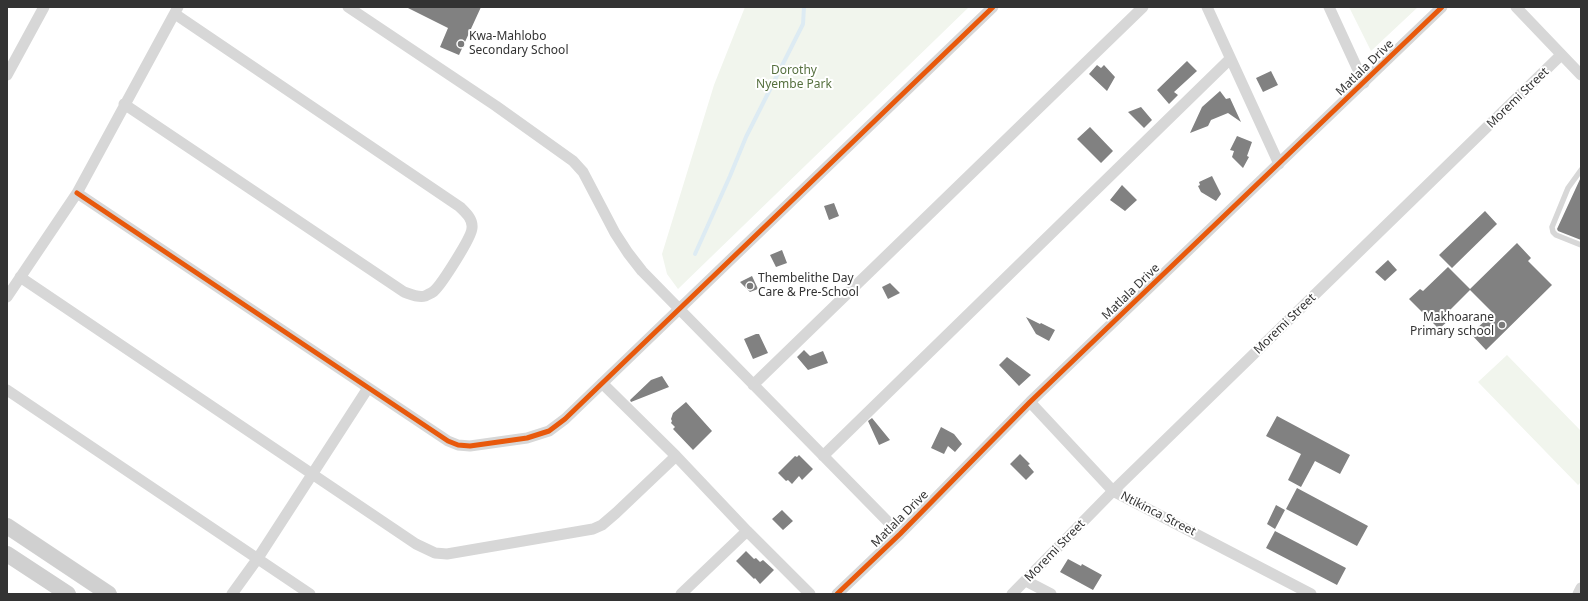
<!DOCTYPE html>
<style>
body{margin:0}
#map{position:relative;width:1588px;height:601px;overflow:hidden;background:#fff;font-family:"Noto Sans",sans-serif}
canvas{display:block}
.frame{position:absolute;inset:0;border:8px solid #333;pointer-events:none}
</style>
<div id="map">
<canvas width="1588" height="601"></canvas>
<div class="frame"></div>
</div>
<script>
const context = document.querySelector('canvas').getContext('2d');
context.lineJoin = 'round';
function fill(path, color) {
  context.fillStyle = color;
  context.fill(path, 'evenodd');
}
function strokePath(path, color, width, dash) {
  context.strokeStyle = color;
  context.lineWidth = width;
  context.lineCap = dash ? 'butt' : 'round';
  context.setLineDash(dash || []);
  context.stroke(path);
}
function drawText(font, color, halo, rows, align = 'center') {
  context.font = font + ' "Noto Sans",sans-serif';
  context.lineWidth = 4;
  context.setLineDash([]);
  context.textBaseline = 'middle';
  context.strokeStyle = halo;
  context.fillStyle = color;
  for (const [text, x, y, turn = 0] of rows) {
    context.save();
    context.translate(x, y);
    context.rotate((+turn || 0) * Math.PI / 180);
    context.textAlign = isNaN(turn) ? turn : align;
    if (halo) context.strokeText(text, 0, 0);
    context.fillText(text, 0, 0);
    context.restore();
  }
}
fill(new Path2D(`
 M745 7H969L678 289 667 274 662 254 714 85Z
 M1349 7H1418L1371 51Z
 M1507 355 1581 431V482L1578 485 1478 382Z`), '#f1f5ed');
strokePath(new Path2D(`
 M695 254 730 176 746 137 803 24 804 7`), '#ddebf3', 4);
fill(new Path2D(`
 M406 7H481L459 55 440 47 448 28Z
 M1187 61 1197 71 1174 92 1178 95 1169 104 1157 90Z
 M1097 65 1101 68 1104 65 1115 77 1107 91 1089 74Z
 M1271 71 1278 85 1263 92 1256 78Z
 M1220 91 1226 99 1230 98 1241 122 1228 113 1211 120 1208 126 1190 133 1202 107Z
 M1141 107 1152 120 1144 128 1128 112Z
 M1090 127 1113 151 1101 163 1077 139Z
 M1237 136 1252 142 1247 156 1249 157 1243 168 1232 157 1234 151 1230 150Z
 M1212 176 1221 194 1216 201 1201 192 1198 186 1200 185 1199 182Z
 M1581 177V240L1558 231 1557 229Z
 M1122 185 1137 200 1125 211 1110 200Z
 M834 203 839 216 829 220 824 206Z
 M1485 211 1497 224 1452 268 1439 255Z
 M1517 243 1531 258 1528 261 1552 285 1486 350 1471 334 1493 313 1470 290 1445 315 1450 319 1439 329 1409 299 1420 289 1423 291 1448 267 1470 289Z
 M782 250 787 263 776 267 770 255Z
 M1388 260 1397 270 1385 281 1375 272Z
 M752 276 758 289 750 292 740 282Z
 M890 283 900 293 888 299 882 287Z
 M1026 317 1040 324 1041 323 1055 330 1049 341 1036 334Z
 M756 334H759L768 353 753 359 744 339Z
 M804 350 810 356 823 351 828 363 808 370 797 357Z
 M1007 357 1031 375 1019 386 999 365Z
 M662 376 669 387 631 402 630 400 651 380Z
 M686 402 712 431 693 450 673 429 675 427 671 423 672 421 671 419 673 413Z
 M1277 416 1350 455 1340 474 1315 461 1301 487 1288 480 1301 454 1266 436Z
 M872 418 890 440 879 445 868 421Z
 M941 427 954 434 962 444 955 452 948 446 944 454 931 448Z
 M1020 454 1030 464 1028 465 1034 472 1026 480 1010 464Z
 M799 455 813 469 802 480 799 476 792 484 788 480 786 481 778 473 795 456 797 457Z
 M1297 488 1368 526 1357 546 1286 509Z
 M1276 505 1285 510 1275 529 1267 524Z
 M782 510 793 521 783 530 772 519Z
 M1275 531 1346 568 1337 585 1266 548Z
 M746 551 754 559 756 558 760 562 763 560 774 570 760 584 755 578 754 579 736 561Z
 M1068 559 1081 566 1082 564 1102 575 1093 590 1060 572Z`), '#818181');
strokePath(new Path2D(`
 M1581 170 1568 188 1552 227 1553 232 1556 235 1581 245`), '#d7d7d7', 5.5);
strokePath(new Path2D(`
 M348 7 496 106 573 161 583 172 615 233 628 253 642 271 900 534
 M1207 7 1279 164
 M1329 7 1364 83
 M1516 7 1581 75
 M7 75 44 7
 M124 104 404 292C410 294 418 298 425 296 427 295 432 293 434 291 441 285 472 237 472 228 473 219 466 213 460 207L175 14
 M77 193 448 441 458 445 470 446 527 438 549 431 565 419 993 7
 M20 277 416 544 435 553 447 554 593 529 602 525 616 513 676 456
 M7 297 77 193 178 7
 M602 383 676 456 747 531 810 594
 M753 385 1143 7
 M7 390 310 594
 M1030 402 1113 491 1311 594
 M823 456 1230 59
 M1026 581 1051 594
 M232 594 258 558 368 388
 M681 594 747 531
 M837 594 900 534 1030 402 1442 7
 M1012 594 1113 491 1561 55
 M1578 594 1581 588`), '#d7d7d7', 11);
strokePath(new Path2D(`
 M7 526 109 594
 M7 554 68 594`), '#d0d0d0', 16);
strokePath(new Path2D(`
 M77 193 448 441 458 445 470 446 527 438 549 431 565 419 993 7
 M837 594 900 534 1030 402 1442 7`), '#e8590c', 5);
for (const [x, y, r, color] of [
 [461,44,4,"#7a7a7a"],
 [750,286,4,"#7a7a7a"],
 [1502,325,4,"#7a7a7a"]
]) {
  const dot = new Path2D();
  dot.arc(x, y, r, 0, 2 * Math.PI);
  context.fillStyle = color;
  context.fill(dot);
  strokePath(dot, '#fff', 1.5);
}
drawText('12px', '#333', '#fff', [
 ["Kwa-Mahlobo",469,37],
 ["Secondary School",469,51],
 ["Thembelithe Day",758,279],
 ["Care & Pre-School",758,293],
 ["Makhoarane",1494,318,"right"],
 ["Primary school",1494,332,"right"]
], 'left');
drawText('12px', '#333', '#fff', [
 ["Matlala Drive",1365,68,-44],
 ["Moremi Street",1518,98,-44],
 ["Matlala Drive",1131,292,-44],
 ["Moremi Street",1285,324,-44],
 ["Ntikinca Street",1158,514,27],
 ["Matlala Drive",900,519,-45],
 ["Moremi Street",1055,551,-46]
]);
drawText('12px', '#56703f', '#fff', [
 ["Dorothy",794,71],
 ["Nyembe Park",794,85]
]);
</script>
